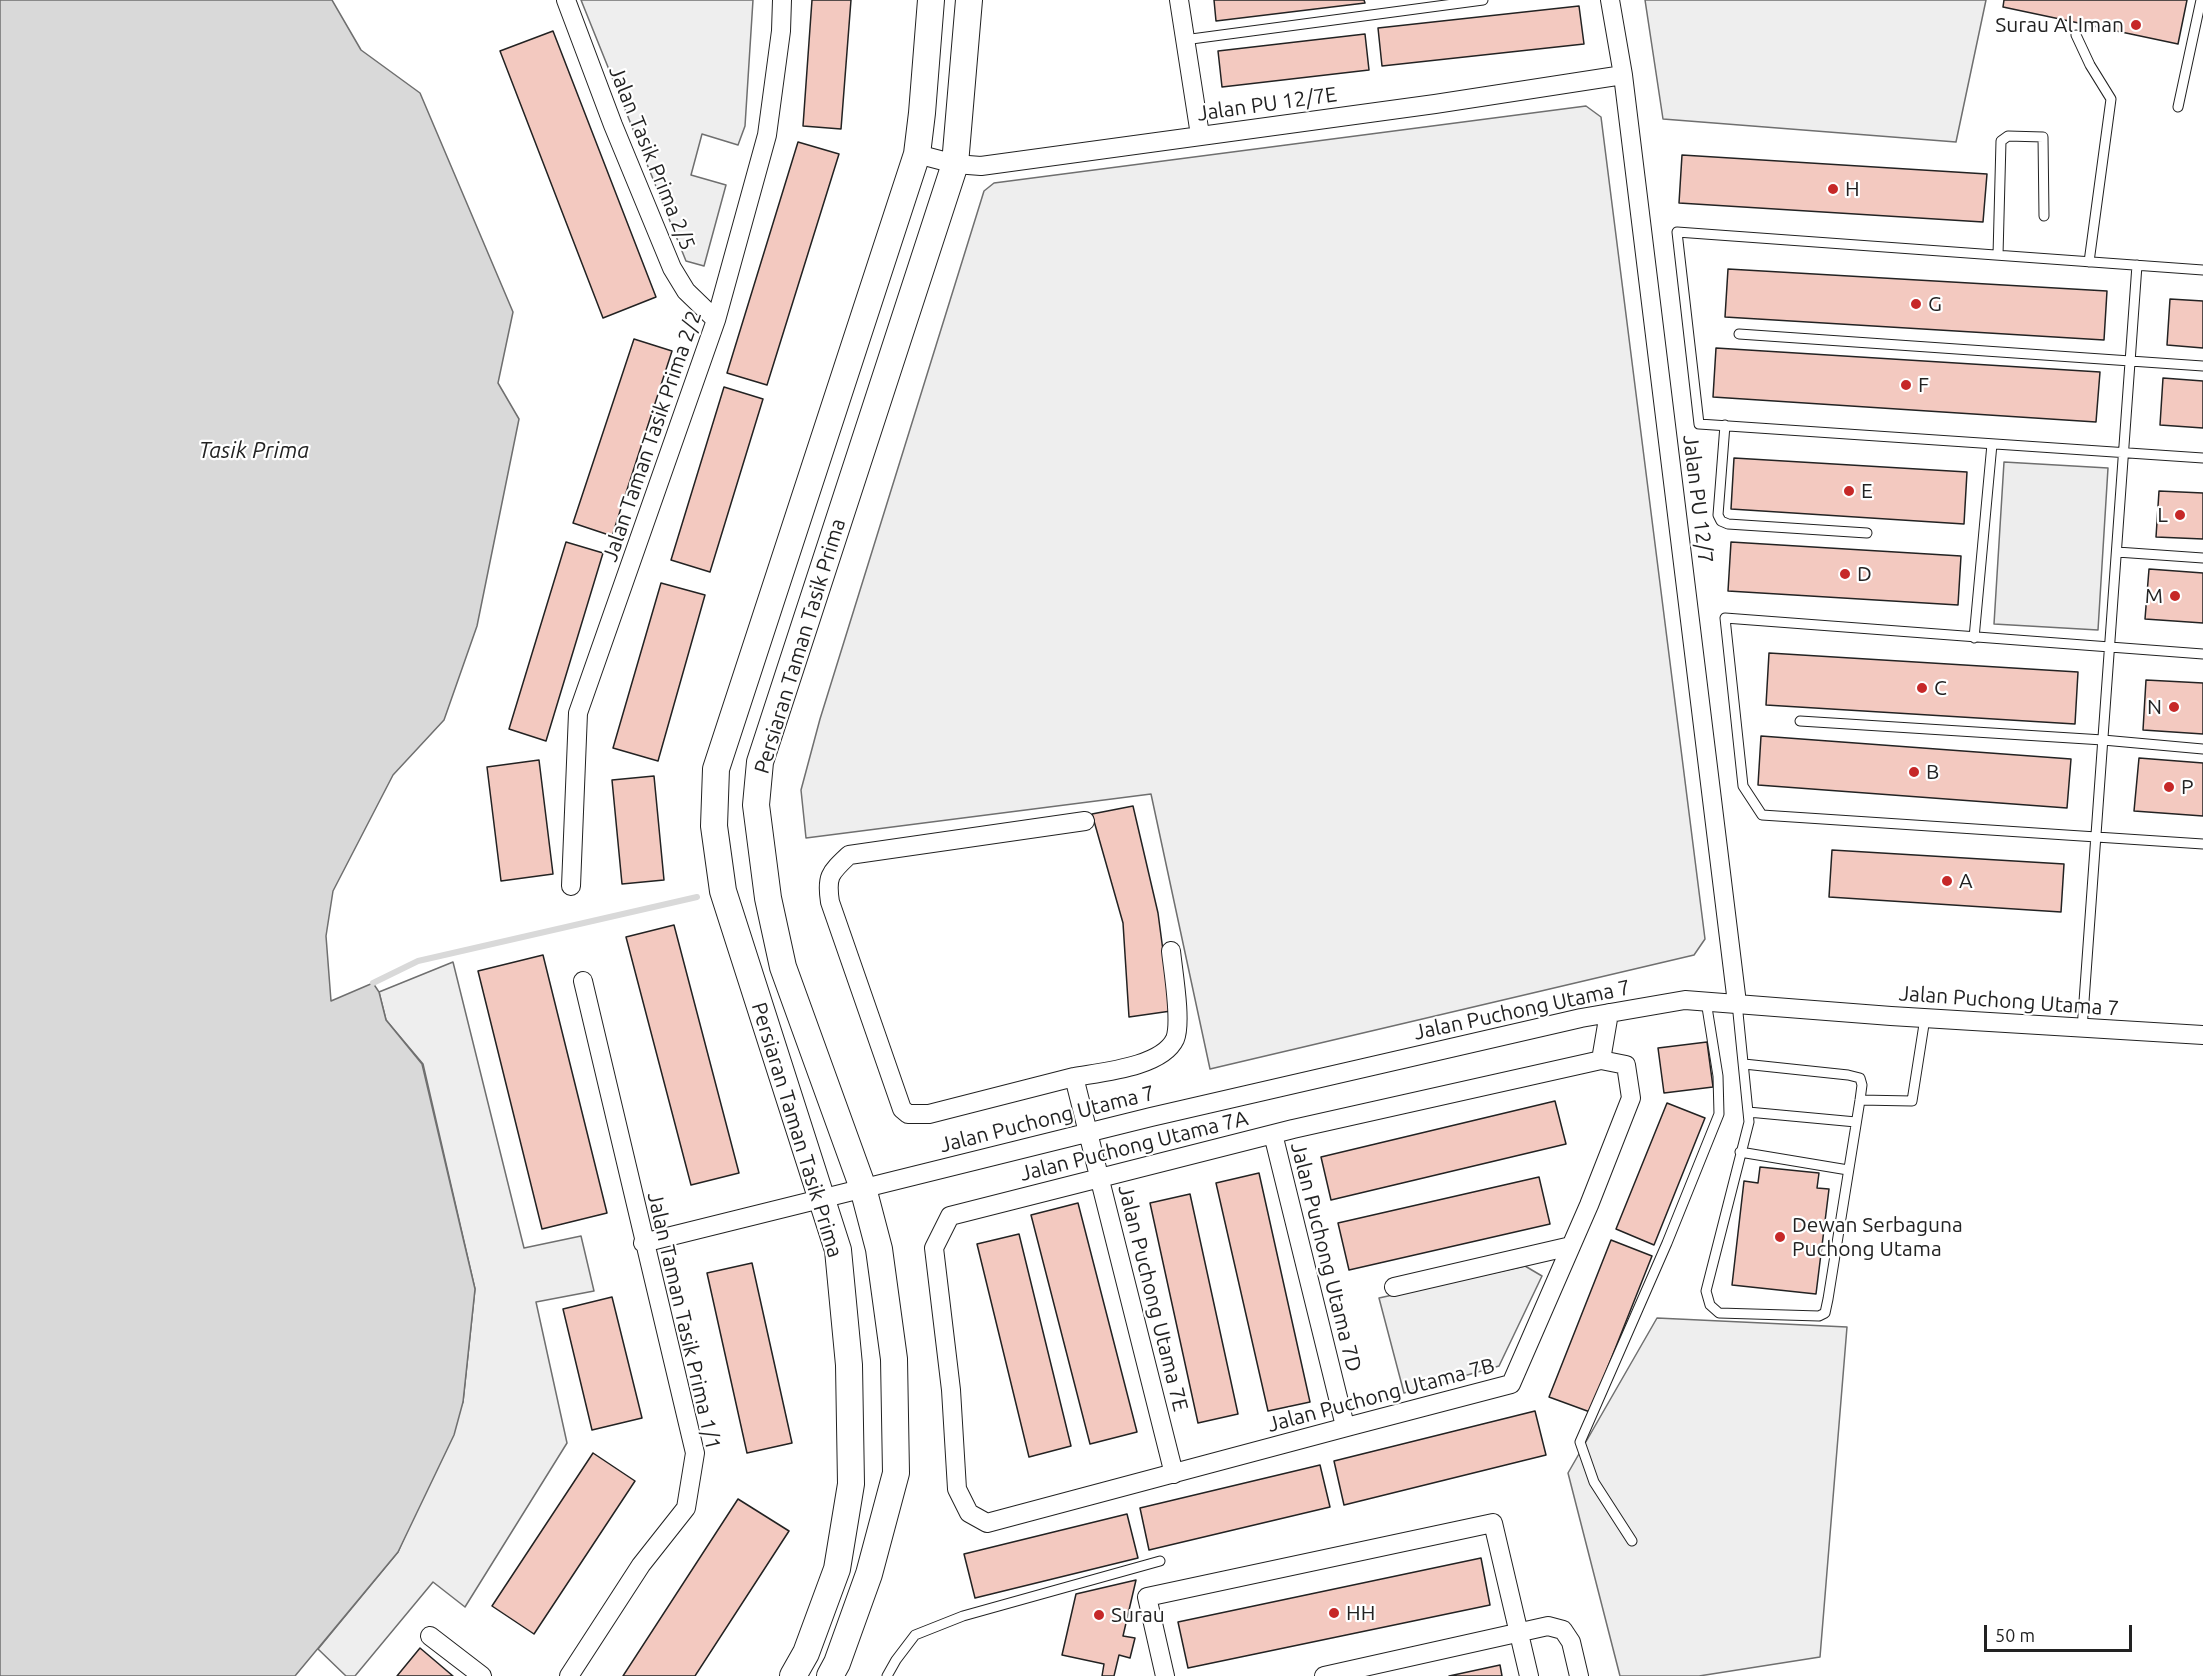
<!DOCTYPE html>
<style>
body{margin:0}
#map{position:relative;width:2203px;height:1676px;overflow:hidden;background:#fff;font-family:Ubuntu,sans-serif}
canvas{display:block}
.scale{position:absolute;left:1984px;top:1625px;width:148px;height:27px;box-sizing:border-box;border:3px solid #222;border-top:0;padding-left:8px;font-size:18px;line-height:21px;white-space:nowrap;color:#222;-webkit-text-stroke:4px #fff;paint-order:stroke}
</style>
<div id="map">
<canvas width="2203" height="1676"></canvas>
<div class="scale">50 m</div>
</div>
<script>
const context = document.querySelector('canvas').getContext('2d');
context.lineJoin = 'round';
function fill(path, color) {
  context.fillStyle = color;
  context.fill(path, 'evenodd');
}
function strokePath(path, color, width, dash) {
  context.strokeStyle = color;
  context.lineWidth = width;
  context.lineCap = dash ? 'butt' : 'round';
  context.setLineDash(dash || []);
  context.stroke(path);
}
function drawText(font, color, halo, rows, align = 'center') {
  context.font = font + ' Ubuntu,sans-serif';
  context.lineWidth = 4.5;
  context.setLineDash([]);
  context.textBaseline = 'middle';
  context.strokeStyle = halo;
  context.fillStyle = color;
  for (const [text, x, y, turn = 0] of rows) {
    context.save();
    context.translate(x, y);
    context.rotate((+turn || 0) * Math.PI / 180);
    context.textAlign = isNaN(turn) ? turn : align;
    if (halo) context.strokeText(text, 0, 0);
    context.fillText(text, 0, 0);
    context.restore();
  }
}
const green = new Path2D(`
 M581 0H753L745 126 738 145 702 134 691 175 726 185 704 266 686 261Z
 M1645 0H1986L1956 142 1663 119Z
 M1586 106 1601 117 1705 939 1694 955 1210 1069 1151 794 806 838 801 790 820 719 984 191 994 183Z
 M453 962 524 1248 581 1236 594 1291 536 1302 567 1443 465 1607 433 1582 355 1676H346L318 1649 398 1552 463 1402 475 1289 423 1064 386 1020 379 992Z
 M1525 1266 1542 1276 1499 1366 1404 1393 1379 1298Z
 M1657 1318 1847 1327 1820 1657 1699 1676H1620L1568 1473Z`);
fill(green, '#eee');
strokePath(green, '#6f6f6f', 1.5);
const parking = new Path2D(`
 M2004 462 2108 468 2098 630 1994 624Z`);
fill(parking, '#ededed');
strokePath(parking, '#6f6f6f', 1.5);
const water = new Path2D(`
 M0 0H332L361 50 420 93 513 312 498 383 519 419 477 626 444 720 393 775 333 891 326 936 331 1001 373 983 379 992 386 1020 422 1064 475 1289 463 1402 454 1435 398 1552 295 1676H0Z`);
fill(water, '#d9d9d9');
strokePath(water, '#6f6f6f', 1.5);
strokePath(new Path2D(`
 M373 983 418 961 697 897`), '#d9d9d9', 6);
const building = new Path2D(`
 M812 0H851L841 129 803 126Z
 M1214 0H1364L1365 3 1216 21Z
 M2004 0H2187L2178 44 2003 7Z
 M1579 6 1584 44 1382 66 1378 28Z
 M553 31 656 297 603 318 500 51Z
 M1365 34 1369 70 1222 87 1218 51Z
 M798 142 839 154 767 385 727 373Z
 M1682 155 1987 174 1983 222 1679 203Z
 M1728 269 2107 291 2104 340 1725 317Z
 M2170 299 2203 301V348L2167 345Z
 M634 339 672 351 612 536 573 523Z
 M1716 348 2100 372 2096 422 1713 397Z
 M2163 378 2203 381V428L2160 425Z
 M724 387 763 399 710 572 671 560Z
 M1734 458 1967 472 1964 524 1731 509Z
 M2159 491 2203 493V539L2156 537Z
 M566 542 603 553 546 741 509 729Z
 M1731 542 1961 556 1958 605 1728 591Z
 M2149 569 2203 573V623L2145 619Z
 M661 583 705 595 658 761 613 748Z
 M1769 653 2078 672 2075 724 1766 705Z
 M2146 680 2203 683V734L2143 730Z
 M1761 736 2071 759 2067 808 1758 785Z
 M2139 758 2203 763V816L2134 811Z
 M539 760 553 874 501 881 487 767Z
 M654 776 664 880 622 884 612 780Z
 M1133 806 1158 913 1171 1011 1129 1017 1123 923 1092 814Z
 M1832 850 2064 864 2061 912 1829 897Z
 M674 925 739 1173 691 1185 626 937Z
 M543 955 607 1213 542 1229 478 971Z
 M1707 1042 1713 1087 1664 1093 1658 1048Z
 M1555 1101 1566 1144 1331 1200 1321 1157Z
 M1667 1103 1705 1118 1654 1245 1616 1229Z
 M1760 1167 1819 1173 1817 1188 1829 1189 1816 1294 1732 1285 1744 1181 1758 1183Z
 M1259 1173 1310 1402 1268 1411 1216 1183Z
 M1539 1177 1550 1224 1349 1270 1338 1223Z
 M1190 1194 1238 1414 1198 1423 1150 1203Z
 M1078 1203 1137 1432 1090 1444 1031 1215Z
 M1019 1234 1071 1446 1029 1457 977 1244Z
 M1611 1240 1652 1256 1590 1412 1549 1397Z
 M752 1263 792 1443 747 1453 707 1273Z
 M612 1297 642 1418 592 1430 563 1309Z
 M1535 1411 1546 1455 1344 1505 1334 1461Z
 M593 1453 635 1481 534 1634 492 1606Z
 M1320 1465 1330 1507 1149 1550 1140 1508Z
 M738 1499 789 1531 695 1676H623Z
 M1127 1514 1138 1558 975 1598 964 1554Z
 M1481 1558 1490 1605 1188 1668 1178 1622Z
 M1136 1580 1123 1636 1135 1638 1130 1658 1119 1655 1114 1676H1102L1104 1664 1062 1655 1076 1594Z
 M420 1648 453 1676H397Z
 M1500 1665 1502 1676H1449Z`);
fill(building, '#f3c9c0');
strokePath(building, '#222', 1.5);
const service = new Path2D(`
 M2076 35 2090 65 2111 99 2089 262
 M1184 40 1483 0
 M2178 107 2201 0
 M1998 255 2001 141 2008 136 2043 137 2044 216
 M2203 270 1677 232 1699 424 2203 458
 M1739 334 2203 366
 M1725 425 1718 515 1721 521 1728 524 1867 533
 M2117 552 2203 558
 M1974 638 1992 444
 M2203 654 1725 618 1743 786 1762 815 2203 844
 M1800 721 2103 740 2203 749
 M1737 1003 1749 1122 1706 1291 1710 1305 1719 1313 1819 1316 1825 1313 1828 1299 1860 1100 1862 1085 1860 1078 1848 1075 1744 1064
 M2082 1029 2137 265
 M1860 1100 1912 1101 1925 1018
 M1748 1112 1856 1122
 M1740 1152 1848 1170
 M1632 1541 1594 1482 1580 1442 1667 1243 1719 1114 1718 1076 1706 1001
 M887 1676 896 1660 915 1635 963 1616 1160 1561`);
const minor = new Path2D(`
 M566 0 613 125 672 268 686 291 716 320
 M1179 0 1200 135
 M1610 0 1623 75 1737 1003
 M917 154 955 164 981 166 1435 104 1623 75
 M1085 821 849 855C830 873 826 876 830 902L902 1109 908 1114H929L1074 1077 1174 1474
 M571 886 578 713 716 320 767 135 781 31 782 0
 M1601 1060 1626 1065 1631 1098 1589 1205 1511 1384C1336 1429 1162 1477 987 1523L969 1513 957 1489 951 1390 934 1248 950 1216 1293 1129Z
 M1601 1060 1609 1013
 M1074 1077C1102 1072 1162 1067 1175 1039 1182 1022 1173 971 1171 951
 M1273 1134 1345 1426
 M643 1243 1151 1117 1581 1018 1685 1000 1891 1016 2203 1035
 M1394 1287 1571 1246
 M430 1636 482 1676
 M569 1676 641 1565 686 1508 695 1453 583 981
 M1165 1676 1147 1597 1493 1523 1529 1676
 M1324 1676 1548 1626 1563 1630 1571 1642 1579 1676`);
const secondary = new Path2D(`
 M793 1676 806 1653 837 1569 851 1484 849 1365 838 1250 723 891 714 826 716 769 917 154 922 113 931 0
 M830 1676 837 1663 869 1574 896 1473 894 1359 879 1249 863 1188 783 967 768 898 756 805 760 762 955 164 969 0`);
strokePath(service, '#222', 11);
strokePath(minor, '#222', 20);
strokePath(secondary, '#222', 28);
strokePath(service, '#fff', 9);
strokePath(minor, '#fff', 18);
strokePath(secondary, '#fff', 26);
for (const [x, y, r, color] of [
 [2136,25,6,"#c62828"],
 [1833,189,6,"#c62828"],
 [1916,304,6,"#c62828"],
 [1906,385,6,"#c62828"],
 [1849,491,6,"#c62828"],
 [2180,515,6,"#c62828"],
 [1845,574,6,"#c62828"],
 [2175,596,6,"#c62828"],
 [1922,688,6,"#c62828"],
 [2174,707,6,"#c62828"],
 [1914,772,6,"#c62828"],
 [2169,787,6,"#c62828"],
 [1947,881,6,"#c62828"],
 [1780,1237,6,"#c62828"],
 [1334,1613,6,"#c62828"],
 [1099,1615,6,"#c62828"]
]) {
  const dot = new Path2D();
  dot.arc(x, y, r, 0, 2 * Math.PI);
  context.fillStyle = color;
  context.fill(dot);
  strokePath(dot, '#fff', 2);
}
drawText('21px', '#222', '#fff', [
 ["Surau Al Iman",2124,25,"right"],
 ["H",1845,189],
 ["G",1928,304],
 ["F",1918,385],
 ["E",1861,491],
 ["L",2168,515,"right"],
 ["D",1857,574],
 ["M",2163,596,"right"],
 ["C",1934,688],
 ["N",2162,707,"right"],
 ["B",1926,772],
 ["P",2181,787],
 ["A",1959,881],
 ["Dewan Serbaguna",1792,1225],
 ["Puchong Utama",1792,1249],
 ["HH",1346,1613],
 ["Surau",1111,1615]
], 'left');
drawText('21px', '#222', '#fff', [
 ["Jalan PU 12/7E",1267,104,-8],
 ["Jalan Tasik Prima 2/5",652,158,68],
 ["Jalan Taman Tasik Prima 2/2",652,436,-71],
 ["Jalan PU 12/7",1698,499,83],
 ["Persiaran Taman Tasik Prima",800,646,-73],
 ["Jalan Puchong Utama 7",2009,1001,4],
 ["Jalan Puchong Utama 7",1522,1010,-12],
 ["Jalan Puchong Utama 7",1047,1119,-14],
 ["Persiaran Taman Tasik Prima",797,1130,73],
 ["Jalan Puchong Utama 7A",1134,1146,-14],
 ["Jalan Puchong Utama 7D",1326,1257,76],
 ["Jalan Puchong Utama 7E",1153,1298,76],
 ["Jalan Taman Tasik Prima 1/1",684,1321,77],
 ["Jalan Puchong Utama 7B",1381,1395,-15]
]);
drawText('italic 22px', '#222', '#fff', [
 ["Tasik Prima",254,451]
]);
</script>
